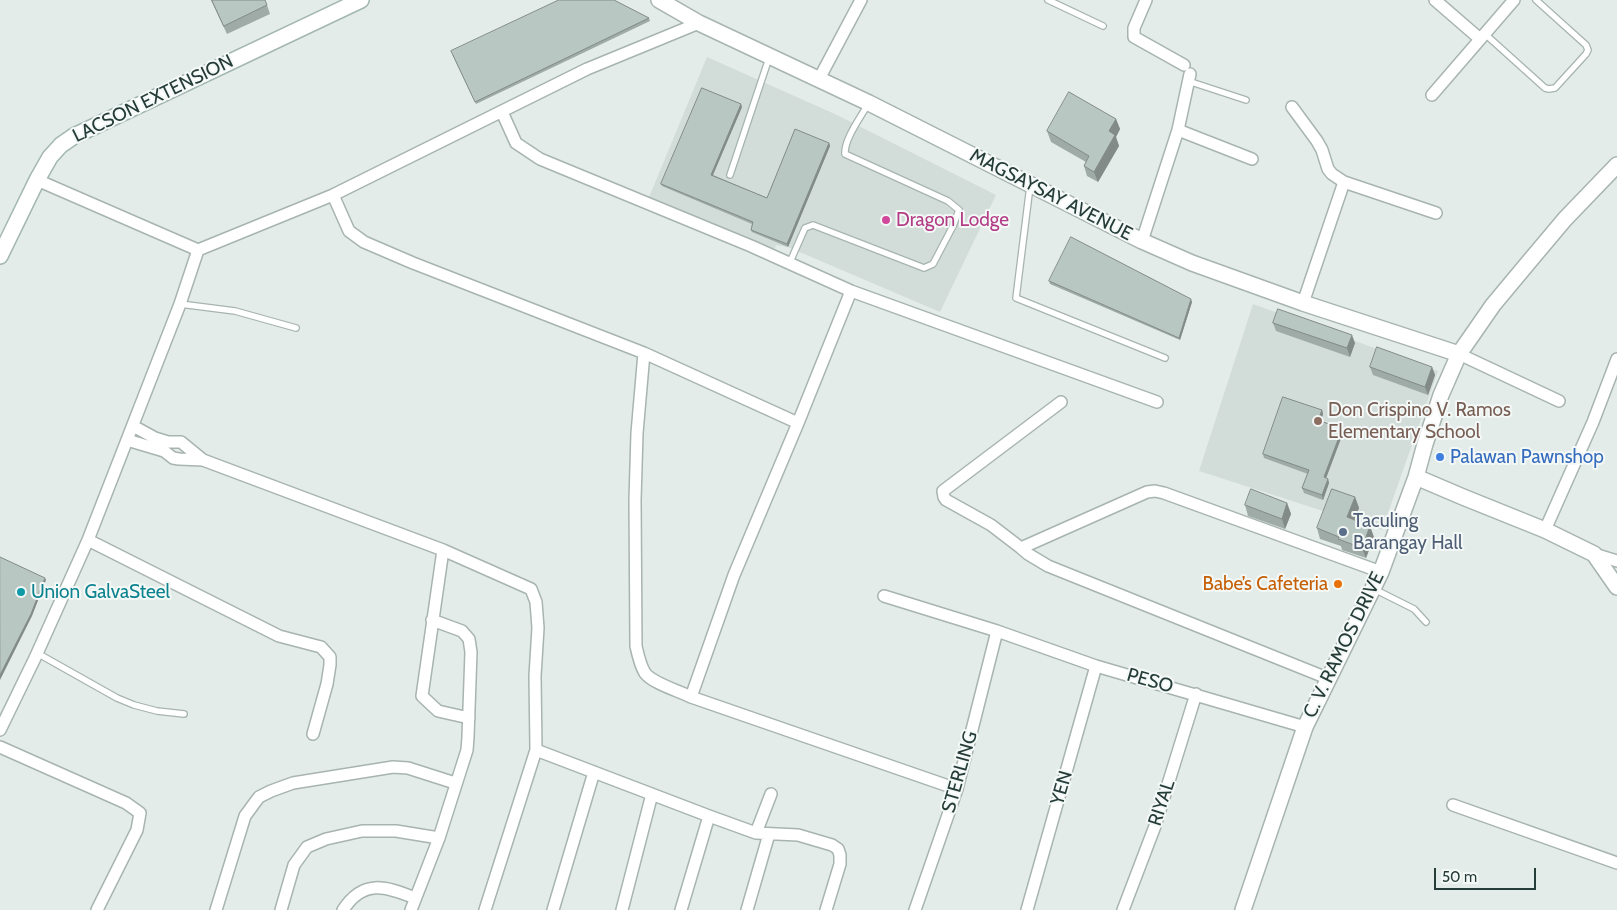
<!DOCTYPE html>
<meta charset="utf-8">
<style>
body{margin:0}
#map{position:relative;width:1617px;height:910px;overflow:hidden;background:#e4ece9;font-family:Cabin,sans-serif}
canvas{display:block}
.scale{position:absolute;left:1434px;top:868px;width:102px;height:22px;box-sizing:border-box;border:2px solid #253c38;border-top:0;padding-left:6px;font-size:15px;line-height:18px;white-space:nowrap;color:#253c38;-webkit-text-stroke:4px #f4f9f7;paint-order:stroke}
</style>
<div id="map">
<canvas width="1617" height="910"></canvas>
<div class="scale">50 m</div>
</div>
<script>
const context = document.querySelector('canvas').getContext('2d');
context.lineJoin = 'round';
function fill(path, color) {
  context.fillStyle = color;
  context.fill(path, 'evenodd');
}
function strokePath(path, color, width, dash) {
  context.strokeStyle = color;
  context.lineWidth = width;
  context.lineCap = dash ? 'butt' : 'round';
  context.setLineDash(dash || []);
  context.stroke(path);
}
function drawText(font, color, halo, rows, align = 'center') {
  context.font = font + ' Cabin,sans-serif';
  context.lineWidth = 4;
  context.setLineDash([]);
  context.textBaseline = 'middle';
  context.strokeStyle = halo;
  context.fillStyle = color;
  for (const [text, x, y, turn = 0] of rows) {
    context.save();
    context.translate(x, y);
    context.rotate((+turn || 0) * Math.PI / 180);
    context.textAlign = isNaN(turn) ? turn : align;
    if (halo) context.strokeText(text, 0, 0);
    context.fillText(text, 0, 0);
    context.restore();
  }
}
fill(new Path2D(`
 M707 57 837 115 996 195 940 312 788 247 776 245 772 256 645 207Z
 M1253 304 1438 371 1382 530 1199 471Z`), '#d2dcd8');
const service = new Path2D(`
 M1048 0 1103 26
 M1485 34 1545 88 1549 89 1555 88 1586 54 1588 50 1586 45 1536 0
 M1188 81 1246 100
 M730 175 769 58
 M1030 186 1016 298 1165 358
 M790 262 805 228 813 225 924 268 933 264 953 226 959 210 948 201 845 154C844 139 861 117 868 104
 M180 304 235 311 296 328
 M1374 589 1414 609 1426 622
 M37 653 117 698 134 705 157 711 184 714`);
const minor = new Path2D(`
 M1146 0 1134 28V37L1184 65
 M1435 0 1480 39
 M819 79 861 0
 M1432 95 1514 0
 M1292 107 1317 141 1322 150 1328 169 1332 174 1344 182
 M502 112 516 143 540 159 751 246 851 291 1157 402
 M1178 130 1252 159
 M37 180 198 250 333 195 587 69 699 23
 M333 195 349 231 364 242 413 263 644 353 637 433 635 500 636 646C638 655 640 665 645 673 652 683 679 691 691 697L957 789
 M1142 241 1178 130 1190 74
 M1303 303 1344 182 1436 213
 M644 353 798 423
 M1459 354 1559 401
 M133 426 155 438 168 442H181L203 460
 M127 440 164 451 173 458 179 459 203 460 443 550 531 589 536 602 538 628 535 676 536 750 485 910
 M1545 530 1593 422 1617 359
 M88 540 279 636 321 647 330 657V665L327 684 313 734
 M1021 548 991 525 946 500 944 497 943 491 1061 402
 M443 550 422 696 438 711 469 718
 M1594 554 1617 561
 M884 596 997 631 1096 666 1305 727
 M1327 678 1048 566 1028 554 1021 548 1147 492 1155 491 1164 493 1381 572
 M691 697 734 575 798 423 851 291
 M0 730 35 658 88 540 180 304 198 250
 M0 747 126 803 140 813 137 830 97 910
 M536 750 709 816 756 833 798 835 832 845 838 849 840 855V864L826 910
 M1453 805 1617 863
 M756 833 771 794
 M216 910 245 816 259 797 271 791 293 783 393 767 408 768 455 783
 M281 910 294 865 307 847 326 839 362 831H396L439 838
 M343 910C363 879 385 886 415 898
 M411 910 439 838 467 750 468 737 471 652 469 639 462 631 432 620
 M553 910 594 772
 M622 910 652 794
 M681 910 709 816
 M747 910 769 834
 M915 910 957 789 997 631
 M1027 910 1096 666
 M1123 910 1155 826 1196 694`);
const tertiary = new Path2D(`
 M659 0 699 23 869 103 1142 241 1192 263 1303 303 1459 354
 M1416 477 1463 497 1545 530 1594 554 1617 587
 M1243 910 1305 727 1381 572 1416 477 1425 444 1441 395 1459 354 1493 305 1528 263 1565 219 1617 165`);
const secondary = new Path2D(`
 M0 256 37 180 50 157 61 145 74 136 361 0`);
strokePath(service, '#a7b4b0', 8);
strokePath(minor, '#a7b4b0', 14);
strokePath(tertiary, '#a7b4b0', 18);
strokePath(secondary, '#a3b7b2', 18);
strokePath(service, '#fff', 5.5);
strokePath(minor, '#fff', 11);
strokePath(tertiary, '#fff', 15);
strokePath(secondary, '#fff', 15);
fill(new Path2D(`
 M211 0 267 5 270 14 227 34Z
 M649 18 650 21 476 104 452 54Z
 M742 107 713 175 767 198 829 143 830 146 788 247 752 232 751 230 752 224 662 186 661 184Z
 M1116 119 1120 129 1116 137 1119 146 1098 182 1087 176 1084 166 1086 162 1051 142 1047 131Z
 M1049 281 1192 302 1180 340 1050 284Z
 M1273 323 1355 343 1350 357 1276 331Z
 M1370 367H1432L1435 375 1428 395 1373 375Z
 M1322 410 1323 414 1321 421 1342 429 1343 433 1326 478 1328 479 1329 483 1323 500 1304 493 1302 488 1308 474 1264 458 1263 454Z
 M1355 497 1359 508 1354 520 1374 537 1366 558 1342 550 1341 546 1320 539 1317 528Z
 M1287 503 1291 514 1285 529 1248 516 1245 505Z`), '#9faba7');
fill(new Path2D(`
 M741 104 742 107 712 177 711 175Z
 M1116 119 1120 129 1116 137 1119 146 1098 182 1094 172 1109 131Z
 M829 143 830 146 788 247 787 244Z
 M1191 299 1192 302 1180 340 1179 338Z
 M1352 335 1355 343 1350 357 1347 348Z
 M1432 367 1435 375 1428 395 1425 387Z
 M1322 410 1323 414 1320 424 1318 420Z
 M1342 429 1343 433 1325 481 1324 477Z
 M1328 479 1329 483 1323 500 1322 495Z
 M1355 497 1359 508 1351 528 1347 517Z
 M1287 503 1291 514 1285 529 1282 519Z
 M1370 526 1374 537 1366 558 1362 548Z
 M45 578 46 580 32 616 0 680V675Z`), '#828b88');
const building = new Path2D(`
 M212 0H265L267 5 224 26Z
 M559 0H614L649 18 475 102 451 51Z
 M702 88 741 104 711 175 767 198 795 129 829 143 787 244 751 230 753 222 661 184Z
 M1069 92 1116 119 1109 131 1115 135 1094 172 1084 166 1089 156 1047 131Z
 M1071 237 1191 299 1179 338 1049 281Z
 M1278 309 1352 335 1347 348 1273 323Z
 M1377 347 1432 367 1425 387 1370 367Z
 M1283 397 1322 410 1318 420 1342 429 1324 477 1328 479 1322 495 1302 488 1309 470 1263 454Z
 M1251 489 1287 503 1282 519 1245 505Z
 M1332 489 1355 497 1347 517 1370 526 1362 548 1338 539 1339 537 1317 528Z
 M0 557 45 578 31 614 0 675Z`);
fill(building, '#b9c7c2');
strokePath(building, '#828b88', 1);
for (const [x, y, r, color] of [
 [886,220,5,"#d1479c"],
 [1318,421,5,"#8d6e63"],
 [1440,457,5,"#3f7fe0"],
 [1343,532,5,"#5c6f8a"],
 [1338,584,5,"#e8710a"],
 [21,592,5,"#0f9aa8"]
]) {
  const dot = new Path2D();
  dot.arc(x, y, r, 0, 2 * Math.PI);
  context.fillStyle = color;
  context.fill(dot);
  strokePath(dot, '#f4f9f7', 2);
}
drawText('19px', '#253c38', '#f4f9f7', [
 ["LACSON EXTENSION",153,99,-26],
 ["MAGSAYSAY AVENUE",1051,195,27],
 ["C. V. RAMOS DRIVE",1344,645,-64],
 ["PESO",1150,681,16],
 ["STERLING",960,772,-74],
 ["YEN",1062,788,-74],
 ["RIYAL",1162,803,-72]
]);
drawText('19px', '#b23c85', '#f4f9f7', [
 ["Dragon Lodge",896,220]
], 'left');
drawText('19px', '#785e54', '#f4f9f7', [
 ["Don Crispino V. Ramos",1328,410],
 ["Elementary School",1328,432]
], 'left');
drawText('19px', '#366cbe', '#f4f9f7', [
 ["Palawan Pawnshop",1450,457]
], 'left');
drawText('19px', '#4e5e75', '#f4f9f7', [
 ["Taculing",1353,521],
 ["Barangay Hall",1353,543]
], 'left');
drawText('19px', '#c56008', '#f4f9f7', [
 ["Babe’s Cafeteria",1328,584]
], 'right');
drawText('19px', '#0d838f', '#f4f9f7', [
 ["Union GalvaSteel",31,592]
], 'left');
</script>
